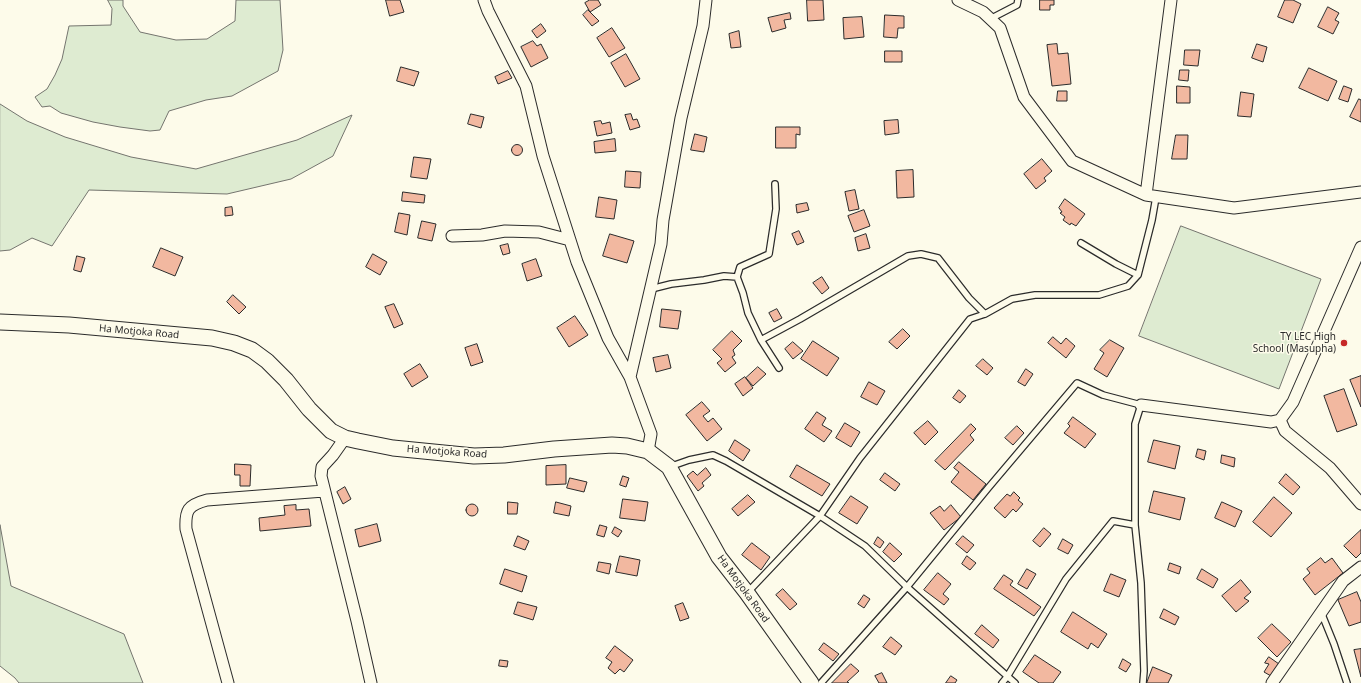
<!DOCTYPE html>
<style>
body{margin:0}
canvas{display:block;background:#fdfbea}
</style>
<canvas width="1361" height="683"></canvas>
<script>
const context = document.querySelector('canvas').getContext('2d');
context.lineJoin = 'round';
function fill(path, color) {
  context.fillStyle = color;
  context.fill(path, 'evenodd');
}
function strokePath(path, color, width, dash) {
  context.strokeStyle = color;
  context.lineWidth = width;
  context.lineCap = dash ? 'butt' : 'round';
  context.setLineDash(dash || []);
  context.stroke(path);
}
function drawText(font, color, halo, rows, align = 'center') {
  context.font = font + ' "Noto Sans",sans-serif';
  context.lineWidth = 3;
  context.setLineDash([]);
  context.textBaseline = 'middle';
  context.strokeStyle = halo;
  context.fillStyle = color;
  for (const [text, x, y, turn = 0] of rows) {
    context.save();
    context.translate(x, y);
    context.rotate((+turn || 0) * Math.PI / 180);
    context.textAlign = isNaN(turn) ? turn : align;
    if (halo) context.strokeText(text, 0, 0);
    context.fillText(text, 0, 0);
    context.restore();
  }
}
const green = new Path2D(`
 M108 0H123V6L140 32 176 40 207 39 235 21 236 0H280L283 50 278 71 232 96 206 100 169 111 160 130 150 131 120 127 93 122 61 113 50 106 42 107 35 97 47 89 55 75 62 59 69 26 111 25 112 9Z
 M0 104 27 121 65 137 131 157 196 169 297 140 352 115 333 156 291 179 227 194 89 190 52 246 32 238 10 250 0 251Z
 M1181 226 1321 279 1279 389 1139 336Z
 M0 525 11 586 124 634 143 683H19L15 678 0 666Z`);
fill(green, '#deebd1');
strokePath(green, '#74746e', 1);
const building = new Path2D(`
 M386 0H400L404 12 390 16Z
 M590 0H598L601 5 590 12 585 3Z
 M807 0H823L824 20 808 21Z
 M1040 0H1054V5H1050V10H1040Z
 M1285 0H1293L1301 4 1293 23 1278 17Z
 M1328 7 1339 13 1335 20 1339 22 1333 34 1318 27Z
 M588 10 599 21 592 26 583 15Z
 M790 13 791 19 784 20 786 28 772 32 768 18Z
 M885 15 904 16V28H898L897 38 884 37Z
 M862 17 864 37 844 39 843 18Z
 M541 24 546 31 537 38 532 31Z
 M612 28 625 48 609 57 597 38Z
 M739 31 741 47 731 48 729 34Z
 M533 41 537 46 541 44 548 58 531 67 521 47Z
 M1057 44 1058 54 1068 53 1071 84 1052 86 1047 45Z
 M1257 44 1267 47 1263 62 1252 58Z
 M1185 50H1200L1198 66 1184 65Z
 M885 51H902V62H885Z
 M626 54 640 79 625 87 611 63Z
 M401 67 419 72 414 86 397 81Z
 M1309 68 1337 81 1328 101 1299 88Z
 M1180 70H1189L1188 81 1179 80Z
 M508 71 512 78 498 84 495 77Z
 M1177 86 1190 87V103H1177Z
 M1344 86 1352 89 1348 102 1339 99Z
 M1058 91H1067V101H1057Z
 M1241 92 1254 94 1251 117 1238 116Z
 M1359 99 1361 100V122L1350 117Z
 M471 114 484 117 481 128 468 124Z
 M631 114 633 120 637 119 640 127 630 130 625 115Z
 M898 120 899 133 885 135 884 121Z
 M601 121 602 124 610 122 612 133 597 136 594 122Z
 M776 127H800V135L796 134V148H776Z
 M695 134 707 137 704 152 691 150Z
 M1176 135H1188L1187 159H1172Z
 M615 139 616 151 595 153 594 142Z
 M511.5 150a5.5 5.5 0 1 1 11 0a5.5 5.5 0 1 1-11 0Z
 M414 157 431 159 427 179 411 177Z
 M1042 159 1052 171 1044 178 1046 181 1036 189 1024 174Z
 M913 170 914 197 897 198 896 171Z
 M626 171 641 172 640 188 625 187Z
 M855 190 859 209 849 211 845 192Z
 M403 192 425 195 424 203 402 201Z
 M599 197 617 200 614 219 596 217Z
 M1065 199 1085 214 1076 226 1071 223 1070 225 1063 220 1065 217 1060 213 1062 212 1059 208Z
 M807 203 809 210 797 213 796 205Z
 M232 207 233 215 225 216V208Z
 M864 210 870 226 854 232 848 216Z
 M399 213 410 215 407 235 395 232Z
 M422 221 436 224 432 241 418 238Z
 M799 231 804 242 797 245 792 234Z
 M610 234 634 241 627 263 603 256Z
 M866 234 870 248 858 251 855 238Z
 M508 244 510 253 503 255 500 246Z
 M161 248 183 257 175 276 153 267Z
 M373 254 387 262 380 275 366 267Z
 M77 256 85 258 81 272 74 270Z
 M536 259 542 276 527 281 522 264Z
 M822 277 829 288 822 294 813 283Z
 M233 295 246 307 239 314 227 302Z
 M394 304 403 324 394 328 385 307Z
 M662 309 681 311 678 329 660 327Z
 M777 309 782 318 774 322 769 313Z
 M575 316 588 335 569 347 557 328Z
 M903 329 910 336 897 349 889 342Z
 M732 331 742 341 733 350 735 355 732 357 736 363 725 372 717 363 722 359 713 350Z
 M1053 337 1061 344 1066 338 1075 346 1066 358 1048 343Z
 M1110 340 1124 348 1107 377 1094 369 1104 353 1100 350Z
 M813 341 839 358 827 376 801 359Z
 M793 342 803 351 793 359 785 349Z
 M477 344 483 362 471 366 465 348Z
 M668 355 671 368 656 372 653 358Z
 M983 359 993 368 987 375 976 366Z
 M420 364 428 377 412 387 404 374Z
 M758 367 766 374 753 386 746 378Z
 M1026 369 1033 374 1025 386 1018 382Z
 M1361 376V407L1350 380Z
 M745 377 753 388 743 396 735 384Z
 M869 382 885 391 877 405 861 397Z
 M1344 389 1357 425 1337 432 1324 396Z
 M959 390 966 396 960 403 953 398Z
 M702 402 710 411 703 416 708 422 713 418 722 429 707 441 686 415Z
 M817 412 826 418 822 425 832 431 824 442 805 429Z
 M1073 417 1096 434 1085 448 1064 433 1070 426 1068 424Z
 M928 421 938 432 925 445 914 433Z
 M845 423 860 432 851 447 836 438Z
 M971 424 976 429 970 435 974 440 945 470 935 461Z
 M1017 426 1024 433 1013 445 1005 438Z
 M735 440 750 450 743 461 729 451Z
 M1154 440 1180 446 1175 469 1148 462Z
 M1198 449 1206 451 1204 460 1196 457Z
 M1222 455 1235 458 1234 467 1221 463Z
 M959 462 986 484 973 500 951 482 959 472 954 468Z
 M235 464 251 465 250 486H240V475H235Z
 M566 465V484L546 485V466Z
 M797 465 830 484 822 496 790 477Z
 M706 468 711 475 702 483 704 486 698 491 687 476 693 471 697 475Z
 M885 473 900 484 895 491 880 480Z
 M1286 474 1300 487 1293 495 1279 483Z
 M623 476 629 478 626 487 620 485Z
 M570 478 587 482 584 492 567 488Z
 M345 487 351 499 343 504 337 492Z
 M1154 491 1185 498 1180 520 1149 512Z
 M1014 492 1020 498 1018 500 1023 504 1016 512 1013 509 1005 518 994 508 1007 494 1010 496Z
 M748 495 755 502 738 516 732 509Z
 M851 496 868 507 857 524 839 513Z
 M1274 497 1292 513 1271 537 1253 522Z
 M623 499 648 502 645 521 620 518Z
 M508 502 518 503 517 514H508Z
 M556 502 571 506 569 516 554 513Z
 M1222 502 1242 511 1235 527 1215 518Z
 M466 510a6 6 0 1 1 12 0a6 6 0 1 1-12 0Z
 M296 505V510L309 509 311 526 260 531 259 518 285 515 284 506Z
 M951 505 961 517 944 530 930 513 940 506 944 511Z
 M377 524 381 541 359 547 355 530Z
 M600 525 607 527 604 537 597 535Z
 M615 527 622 531 618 537 612 533Z
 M1044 528 1051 534 1040 547 1033 541Z
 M1361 530V553L1356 558 1344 546Z
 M518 536 529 541 525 550 514 546Z
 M963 536 974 545 967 553 956 544Z
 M878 537 884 542 880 548 874 544Z
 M1063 539 1073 545 1068 554 1058 549Z
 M752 543 770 557 761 570 742 555Z
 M890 543 902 554 894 562 883 552Z
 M620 556 640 560 637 576 616 572Z
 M967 556 976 563 970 570 962 564Z
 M1321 558 1325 563 1332 558 1343 573 1315 595 1303 579 1310 573 1307 569Z
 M599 562 611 564 609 574 597 571Z
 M1170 563 1181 567 1179 574 1168 570Z
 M505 569 527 576 522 592 500 584Z
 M1027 569 1036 574 1027 589 1018 584Z
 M1202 569 1218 579 1213 588 1197 579Z
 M938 573 951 584 943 594 949 599 944 605 924 590Z
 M1111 574 1126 580 1119 597 1104 591Z
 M1004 575 1013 581 1010 585 1041 607 1034 616 994 589Z
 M1241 580 1251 592 1244 598 1249 601 1236 612 1222 596Z
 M783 589 797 604 790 610 776 595Z
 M1357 592 1361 602V622L1349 626 1338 600Z
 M864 595 870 599 864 608 858 604Z
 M518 602 537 607 533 620 514 614Z
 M683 603 689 618 680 621 675 606Z
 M1164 609 1179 617 1175 625 1160 618Z
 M1073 612 1107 634 1098 648 1091 643 1088 649 1061 632Z
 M1272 624 1291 642 1277 657 1258 638Z
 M982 625 999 640 993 648 975 634Z
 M891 637 902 646 895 655 883 647Z
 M824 643 839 654 833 661 819 650Z
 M615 646 633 660 624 672 620 669 615 674 608 668 612 662 606 658Z
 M1361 649V677L1354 650Z
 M1035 655 1061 672 1053 683H1039L1023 672Z
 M1269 657 1279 664 1271 676 1264 672 1269 664 1265 663Z
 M1123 659 1131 664 1126 672 1119 668Z
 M500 660 508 661 507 667 499 666Z
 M851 664 859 671 847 682 849 683H832Z
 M1153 667 1172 675 1168 683H1147Z
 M882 673 887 683H879L875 676Z
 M951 676 957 680 955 683H946Z`);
fill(building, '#f2b8a0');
strokePath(building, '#2b2b2b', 1);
const lane = new Path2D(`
 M990 19 1017 5 1018 0
 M1081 243 1116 264 1138 275
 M737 277 740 267 769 254 776 209 775 184
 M651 289 671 284 704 280 724 276 737 277 743 293 748 313 761 340 779 368
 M761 340 800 319 908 256 921 254 938 258 969 298 985 314
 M669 467 689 460 713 455 726 461 820 516 865 546 907 587 1015 683
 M747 593 820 516 860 458 970 319 985 314 1012 299 1035 295H1099L1128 286 1138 275 1152 220 1156 197
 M1321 612 1334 644 1347 683
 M821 683 907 587 989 487 1077 383 1103 395 1141 405 1135 424V525L1141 583 1144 671 1143 683
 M1002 683 1007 677 1066 579 1113 521 1135 525`);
const street = new Path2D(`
 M484 0 488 11 526 86 543 156 577 262 608 338 630 377 651 434 648 451
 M958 0 983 12 1000 28 1024 97 1072 161 1146 195 1234 208 1361 192
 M1146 195 1171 0
 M452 236 482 235 505 231 539 232 570 240
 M630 377 661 244 663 220 681 118 703 26 706 0
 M1141 405 1271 422 1280 420 1293 402 1361 247
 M1280 420 1285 431 1330 468 1361 504
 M345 438 333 455 322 467 321 476 357 621 371 683
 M228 683 186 529C185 510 188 505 207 500L324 491
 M1272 683 1343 581 1361 567`);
const secondary = new Path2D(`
 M0 322 69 325 212 338 234 343 252 350 267 361 286 380 309 409 331 431 345 438 358 441 393 448 474 456 504 455 554 449 612 445 627 446 648 451 669 467 719 557 747 593 811 683`);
strokePath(lane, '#2b2b2b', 8);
strokePath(street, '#2b2b2b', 13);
strokePath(secondary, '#2b2b2b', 17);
strokePath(lane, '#fdfbea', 5.5);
strokePath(street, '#fdfbea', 11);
strokePath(secondary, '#fdfbea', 15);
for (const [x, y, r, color] of [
 [1344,343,4,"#c62828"]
]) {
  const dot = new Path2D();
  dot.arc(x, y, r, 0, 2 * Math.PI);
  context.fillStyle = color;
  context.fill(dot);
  strokePath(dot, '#fdfbea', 1.5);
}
drawText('10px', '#2b2b2b', '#fdfbea', [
 ["Ha Motjoka Road",139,332,5],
 ["Ha Motjoka Road",447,452,4],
 ["Ha Motjoka Road",743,589,54]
]);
drawText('10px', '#2b2b2b', '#fdfbea', [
 ["TY LEC High",1336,337],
 ["School (Masupha)",1336,349]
], 'right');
</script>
